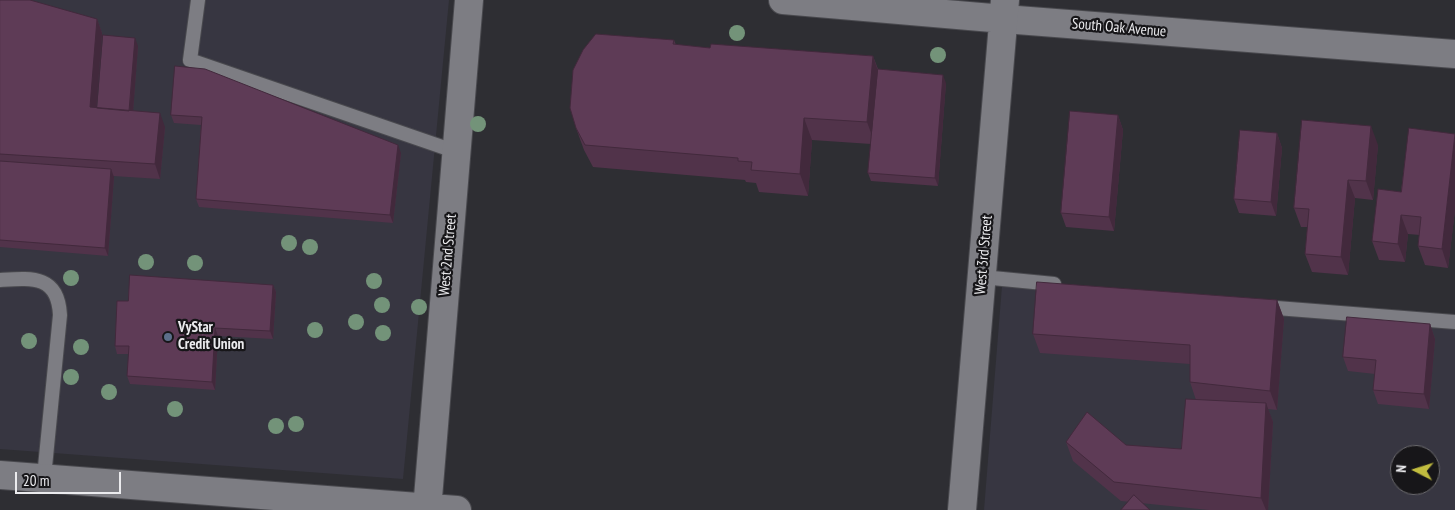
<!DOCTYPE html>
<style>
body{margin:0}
#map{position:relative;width:1455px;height:510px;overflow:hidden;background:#2e2e33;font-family:"PT Sans Narrow",sans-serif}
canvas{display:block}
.north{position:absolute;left:1390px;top:445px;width:50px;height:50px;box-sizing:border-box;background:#171619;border:1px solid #6c6b6e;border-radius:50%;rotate:275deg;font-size:14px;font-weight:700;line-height:20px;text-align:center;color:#ebebee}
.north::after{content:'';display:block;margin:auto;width:18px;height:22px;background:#c2bd3f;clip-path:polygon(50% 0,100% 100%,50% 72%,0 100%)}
.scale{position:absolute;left:15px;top:472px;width:106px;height:22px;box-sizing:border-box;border:2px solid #ebebee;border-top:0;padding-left:6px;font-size:15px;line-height:18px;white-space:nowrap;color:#ebebee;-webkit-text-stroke:4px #171619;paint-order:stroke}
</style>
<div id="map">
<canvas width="1455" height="510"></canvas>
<div class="north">N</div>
<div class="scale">20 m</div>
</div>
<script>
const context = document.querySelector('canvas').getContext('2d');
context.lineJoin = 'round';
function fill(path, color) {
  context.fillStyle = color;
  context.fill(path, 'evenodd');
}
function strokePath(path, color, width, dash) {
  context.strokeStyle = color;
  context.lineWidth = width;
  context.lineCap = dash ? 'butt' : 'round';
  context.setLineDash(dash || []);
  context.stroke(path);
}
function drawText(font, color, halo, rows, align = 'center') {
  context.font = font + ' "PT Sans Narrow",sans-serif';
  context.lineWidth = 4.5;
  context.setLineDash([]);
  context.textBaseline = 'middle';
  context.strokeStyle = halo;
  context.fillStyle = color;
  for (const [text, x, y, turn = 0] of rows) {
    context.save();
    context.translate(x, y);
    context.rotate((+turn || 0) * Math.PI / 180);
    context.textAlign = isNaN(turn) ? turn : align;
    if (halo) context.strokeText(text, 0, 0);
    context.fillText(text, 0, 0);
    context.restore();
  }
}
fill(new Path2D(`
 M0 0H449L403 479 0 449Z
 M1002 286 1455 321V510H984ZM1400 455H1430V485H1400Z`), '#373641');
const service = new Path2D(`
 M198 0 190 60 457 152
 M982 277 1054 284
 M0 280C32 278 58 275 60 315L44 477
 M1264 307 1455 322`);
const minor = new Path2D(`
 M1004 19 1455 54`);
const tertiary = new Path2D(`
 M783 0 1004 19
 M0 475 457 510
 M427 510 469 0
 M962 510 1005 0`);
strokePath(service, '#49494e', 16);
strokePath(minor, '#49494e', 30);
strokePath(tertiary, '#49494e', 30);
strokePath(service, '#7d7d83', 14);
strokePath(minor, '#7d7d83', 28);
strokePath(tertiary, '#7d7d83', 28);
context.fillStyle = '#739379';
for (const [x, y] of [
 [737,33],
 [938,55],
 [478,124],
 [289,243],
 [310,247],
 [146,262],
 [195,263],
 [71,278],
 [374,281],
 [382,305],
 [419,307],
 [356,322],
 [315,330],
 [383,333],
 [29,341],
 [81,347],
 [71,377],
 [109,392],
 [175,409],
 [296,424],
 [276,426]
]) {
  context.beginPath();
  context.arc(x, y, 8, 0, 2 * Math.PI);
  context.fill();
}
fill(new Path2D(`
 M0 0 97 19 102 33 96 108H97L138 46 133 111 165 127 160 179 113 176 114 177 108 256 0 247Z
 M674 40 676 45 710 48 873 56 878 69 946 83 938 186 871 181 868 173 871 144 812 140 808 196 759 192 756 183 746 182 745 180 593 167 584 150 576 128Z
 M175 66 401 153 393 223 199 207 196 199 201 125 174 123 171 115Z
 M1118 115 1123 130 1114 231 1066 227 1061 213Z
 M1277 133 1282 148 1276 216 1239 213 1234 199Z
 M1455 135V210L1448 268 1425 265 1418 246 1420 235 1408 234 1405 262 1379 260 1372 241 1401 192Z
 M1378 145 1373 200 1355 198 1348 275 1312 272 1305 254 1308 227H1301L1294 208Z
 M273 285 276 292 273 339 218 336 215 390 130 384 127 376 129 354H117L115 346 128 301Z
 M1277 300 1284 319 1277 410 1268 409 1273 422 1268 510H1209L1121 501 1073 461 1066 442 1181 449 1196 400 1190 382V364L1040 353 1033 334Z
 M1430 324 1435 339 1429 409 1378 404 1373 390 1375 374 1348 371 1343 357Z`), '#51334a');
fill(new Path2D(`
 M97 19 102 33 95 122 90 107Z
 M135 38 138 46 132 125 129 117Z
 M873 56 880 77 875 144 867 122Z
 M943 75 946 83 938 186 935 178Z
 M160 113 165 127 160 179 155 164Z
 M1118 115 1123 130 1114 231 1109 217Z
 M804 118 812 140 808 196 800 174Z
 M1371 126 1378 145 1373 200 1366 181Z
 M1277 133 1282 148 1276 216 1271 202Z
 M1455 135V210L1448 268 1442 249 1455 134Z
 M398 145 401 153 393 223 390 215Z
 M111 169 114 177 108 256 105 248Z
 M1348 180 1355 198 1348 275 1341 257Z
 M1401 215 1408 234 1405 262 1398 244Z
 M273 285 276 292 273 339 270 331Z
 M1277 300 1284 319 1277 410 1270 391Z
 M1430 324 1435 339 1429 409 1424 394Z
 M215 328 218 336 215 390 212 382Z
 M1266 403 1273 422 1268 510H1266L1261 498Z`), '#42293c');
const building = new Path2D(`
 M0 0H30L97 19 90 107 160 113 155 164 0 154Z
 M596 34 674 40 673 44 710 48 711 44 873 56 867 122 804 118 800 174 751 170 752 162 738 161V158L585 145 576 128 570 108 573 70 583 50Z
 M103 35 135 38 129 111 97 108Z
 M175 66 205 69 398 145 390 215 196 199 202 117 171 115Z
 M878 69 943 75 935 178 868 173Z
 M1070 111 1118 115 1109 217 1061 213Z
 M1302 120 1371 126 1366 181 1348 180 1341 257 1305 254 1309 209 1294 208Z
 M1409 128 1455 134 1442 249 1418 246 1421 217 1401 215 1398 244 1372 241 1378 189 1401 192Z
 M1240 130 1277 133 1271 202 1234 199Z
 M0 161 111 169 105 248 0 240Z
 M130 275 273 285 270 331 215 328 212 382 127 376 129 346H115L117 301H128Z
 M1037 282 1277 300 1270 391 1190 382V345L1033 334Z
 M1347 317 1430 324 1424 394 1373 390 1376 360 1343 357Z
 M1186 399 1266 403 1261 498 1114 482 1066 442 1087 412 1126 445 1181 449Z
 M1134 495 1150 510H1121Z`);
fill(building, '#5e3b56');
strokePath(building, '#42293c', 1);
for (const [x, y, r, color] of [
 [168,337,5,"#5c6f8a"]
]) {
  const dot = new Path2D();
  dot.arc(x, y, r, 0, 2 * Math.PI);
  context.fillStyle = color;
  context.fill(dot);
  strokePath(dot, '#171619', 2);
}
drawText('15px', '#ebebee', '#171619', [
 ["South Oak Avenue",1119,28,5],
 ["West 2nd Street",448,255,-85],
 ["West 3rd Street",984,255,-85]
]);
drawText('bold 15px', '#ebebee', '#171619', [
 ["VyStar",178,328],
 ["Credit Union",178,345]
], 'left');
</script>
